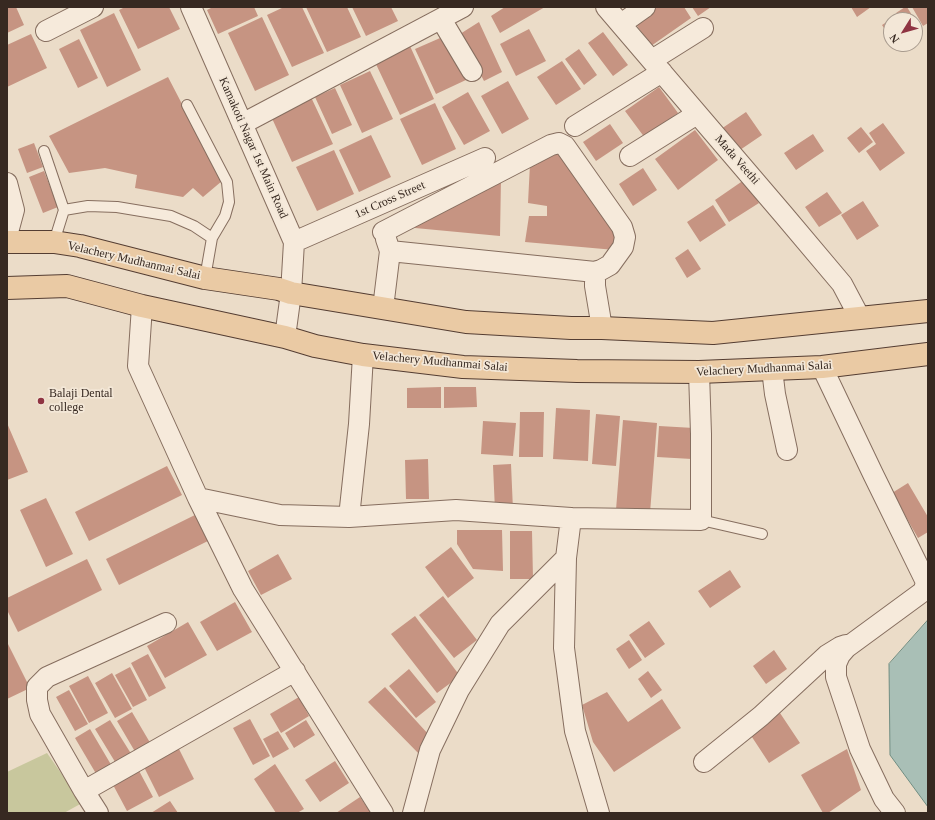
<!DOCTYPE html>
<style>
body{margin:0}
#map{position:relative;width:935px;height:820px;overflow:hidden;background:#ebdcc8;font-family:Georgia,serif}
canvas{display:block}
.frame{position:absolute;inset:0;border:8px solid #372921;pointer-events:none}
.north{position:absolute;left:883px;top:12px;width:40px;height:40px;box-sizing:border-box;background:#f3e7d7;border:1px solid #a89b8e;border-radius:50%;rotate:233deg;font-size:11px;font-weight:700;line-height:16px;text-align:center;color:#372921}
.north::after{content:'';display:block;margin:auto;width:14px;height:18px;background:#8f3442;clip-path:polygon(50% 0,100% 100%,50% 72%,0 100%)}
</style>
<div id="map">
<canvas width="935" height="820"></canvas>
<div class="frame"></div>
<div class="north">N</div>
</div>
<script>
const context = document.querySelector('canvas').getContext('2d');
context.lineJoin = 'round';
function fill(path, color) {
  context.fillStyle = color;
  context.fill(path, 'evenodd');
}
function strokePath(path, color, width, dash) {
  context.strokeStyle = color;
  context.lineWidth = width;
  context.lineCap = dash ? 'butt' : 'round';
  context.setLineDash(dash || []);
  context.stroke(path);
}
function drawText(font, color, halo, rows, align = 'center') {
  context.font = font + ' Georgia,serif';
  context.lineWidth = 3.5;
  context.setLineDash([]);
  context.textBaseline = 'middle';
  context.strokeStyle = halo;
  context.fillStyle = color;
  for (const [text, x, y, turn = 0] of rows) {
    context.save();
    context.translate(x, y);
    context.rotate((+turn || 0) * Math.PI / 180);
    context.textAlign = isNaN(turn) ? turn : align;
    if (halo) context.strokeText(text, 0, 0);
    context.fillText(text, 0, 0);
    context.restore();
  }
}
fill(new Path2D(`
 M47 753 82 803 64 813H7V772Z`), '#c8c79d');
const water = new Path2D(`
 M928 620V807L890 755 889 664Z`);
fill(water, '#a9bfb6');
strokePath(water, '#708d82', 1);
fill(new Path2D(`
 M7 7H16L24 25 7 33Z
 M125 7H169L180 29 138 49 119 10Z
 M213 7H254L258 16 218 34 207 10Z
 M284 7H302L324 53 292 67 267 15Z
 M306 7H347L361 37 327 52Z
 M352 7H391L398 21 366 36Z
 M505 7H545L500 33 491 16Z
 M657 7H684L691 18 651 46 635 23Z
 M692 7H711L698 16Z
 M851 7H871L857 17Z
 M905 7H907L915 20H900L896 13Z
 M912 7H928V23L923 26Z
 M114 13 141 70 107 87 80 30Z
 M262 17 289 75 255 91 228 33Z
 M893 18 895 20H891V39L882 25Z
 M479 22 502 72 484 81 460 34Z
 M529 29 546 61 516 76 500 44Z
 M603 32 628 65 613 76 588 43Z
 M31 34 47 68 7 87V45Z
 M447 35 468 79 436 94 415 49Z
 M79 39 98 78 78 88 59 49Z
 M410 46 434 99 400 115 375 62Z
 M579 49 597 75 584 85 565 59Z
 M562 61 581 89 556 105 537 77Z
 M370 71 393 119 362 133 340 85Z
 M168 77 222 181 203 197 193 188 183 197 135 188 137 175 105 168 69 173 49 136Z
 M508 81 529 119 502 134 481 96Z
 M659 87 678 113 645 138 625 111Z
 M335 88 352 125 332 134 315 97Z
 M468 92 490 131 464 145 442 107Z
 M310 95 333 144 292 162 270 114Z
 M435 103 456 149 422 165 400 119Z
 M746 112 762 135 737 152 721 129Z
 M883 123 905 153 880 171 866 151 876 144 869 133Z
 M610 124 623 143 596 161 583 142Z
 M861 127 873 142 859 153 847 138Z
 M695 130 718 160 678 190 655 159Z
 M813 134 824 151 796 170 784 153Z
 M371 135 391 177 359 192 339 150Z
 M34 143 43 167 27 173 18 149Z
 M560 147 617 232 615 250 525 242 529 216H547V206L528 203 530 164Z
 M334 150 354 194 317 211 296 167Z
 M643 168 657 190 633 206 619 184Z
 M44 171 58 207 43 213 29 177Z
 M501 178 500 236 415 228V220Z
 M744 180 759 203 729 222 715 200Z
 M827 192 842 213 819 227 805 207Z
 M863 201 879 226 857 240 841 215Z
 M713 205 726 225 700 242 687 222Z
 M688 249 701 269 687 278 675 258Z
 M441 387V408H407V388Z
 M444 387H476L477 407 444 408Z
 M556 408 590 410 588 461 553 459Z
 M520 412H544L543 457H519Z
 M596 414 620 416 616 466 592 464Z
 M623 420 657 423 650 513 616 510Z
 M483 421 516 423 513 456 481 454Z
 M7 423 28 472 7 480Z
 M659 426 694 428 692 459 657 457Z
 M428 459 429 499H406L405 460Z
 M511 464 513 510 495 511 493 465Z
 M167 466 182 495 89 541 75 512Z
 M908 483 928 517V532L918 538 892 493Z
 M46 498 73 554 46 567 20 510Z
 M201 512 214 538 119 585 106 559Z
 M457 530H502L503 571 473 569 457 544Z
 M510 531H532L533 579H510Z
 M451 547 474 578 448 598 425 567Z
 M278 554 292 579 261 595 248 571Z
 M87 559 102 590 18 632 7 610V598Z
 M730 570 741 587 710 608 698 591Z
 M443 596 477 640 454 658 419 615Z
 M235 602 252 632 217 651 200 622Z
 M415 616 460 676 437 693 391 634Z
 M649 621 665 644 645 658 629 635Z
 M188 622 207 655 165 678 147 646Z
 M629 640 642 660 629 669 616 649Z
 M7 642 30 688 7 699Z
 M774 650 787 669 766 684 753 666Z
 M148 654 166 688 149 697 131 663Z
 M130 667 147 700 133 707 115 675Z
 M409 669 436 702 416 718 389 686Z
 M648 671 662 690 651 698 638 679Z
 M112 673 132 709 115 718 95 683Z
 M88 676 108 713 89 723 69 686Z
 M385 687 430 736 423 758 368 702Z
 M69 690 88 724 75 731 56 697Z
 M607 692 628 722 662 699 681 728 614 772 593 742 582 705Z
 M299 697 309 716 281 733 270 714Z
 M132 712 152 746 137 755 117 721Z
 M780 713 800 743 769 763 750 734Z
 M250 719 270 756 253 765 233 728Z
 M110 720 135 760 120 770 95 729Z
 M306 720 315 735 294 748 285 733Z
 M90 729 113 768 98 777 75 738Z
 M278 731 289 749 273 758 263 739Z
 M178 747 194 779 159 797 143 765Z
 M847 749 861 790 828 813H823L801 775Z
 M335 761 349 783 320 802 305 780Z
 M275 764 304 809 297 813H276L254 779Z
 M137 767 153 797 127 811 111 781Z
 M360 797 371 813H336Z
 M170 801 178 813H151Z`), '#c69482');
const service = new Path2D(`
 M187 105 227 182 229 202 225 216 212 238 205 278
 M44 151 64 210 54 242
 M64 210 88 206 117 207 171 216 194 226 212 238
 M701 520 762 534`);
const minor = new Path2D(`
 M191 7 294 242 291 293 285 337
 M606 7 783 214 842 284 860 318
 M441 19 472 71
 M621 24 645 7
 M46 31 93 7
 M652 60 703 28
 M242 124 463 7
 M575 126 662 72
 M630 156 697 114
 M7 183 14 210 7 236
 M383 232 551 145 559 143 565 146 622 227 625 237 623 247 610 265 601 270 595 272
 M294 242 485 158
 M390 251 595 272V286L602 328
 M142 306 138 366 198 498 243 589 383 813
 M383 308 390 251 386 239
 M822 367 873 474 926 582 924 590 921 593 846 648 840 655 836 664V677L860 749 884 799 895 813
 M772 369 775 394 787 450
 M198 498 280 515 349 517 359 424 363 355
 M349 517 456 510 571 518 701 520V434L699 372
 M571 518 566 558 564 648 575 731 599 813
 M704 762 761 716 827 655 840 647 846 645
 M84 791 40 714 37 700V687L47 677 166 623
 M98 813 84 791 295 671
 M413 813 430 750 459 690 500 624 566 558`);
const primary = new Path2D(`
 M7 242H54L80 246 205 278 279 289 291 293 466 322 571 328H602L713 333 928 311
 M7 288 67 286 142 306 285 337 315 346 363 355 463 367 577 371 699 372 822 367 928 354`);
strokePath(service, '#866e5f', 12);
strokePath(minor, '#866e5f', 22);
strokePath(primary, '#543d32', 24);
strokePath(service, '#f6eadb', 10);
strokePath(minor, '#f6eadb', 20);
strokePath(primary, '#eacaa4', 22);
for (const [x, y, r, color] of [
 [41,401,4,"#8f3442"]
]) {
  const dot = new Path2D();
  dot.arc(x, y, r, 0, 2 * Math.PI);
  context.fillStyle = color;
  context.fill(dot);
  strokePath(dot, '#f3e7d7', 1.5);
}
drawText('12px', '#372921', '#f3e7d7', [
 ["Kamakoti Nagar 1st Main Road",253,148,66],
 ["Mada Veethi",737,160,49],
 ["1st Cross Street",390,200,-24],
 ["Velachery Mudhanmai Salai",134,261,13],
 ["Velachery Mudhanmai Salai",440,362,5],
 ["Velachery Mudhanmai Salai",764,369,-3]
]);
drawText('12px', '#372921', '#f3e7d7', [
 ["Balaji Dental",49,394],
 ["college",49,408]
], 'left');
</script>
